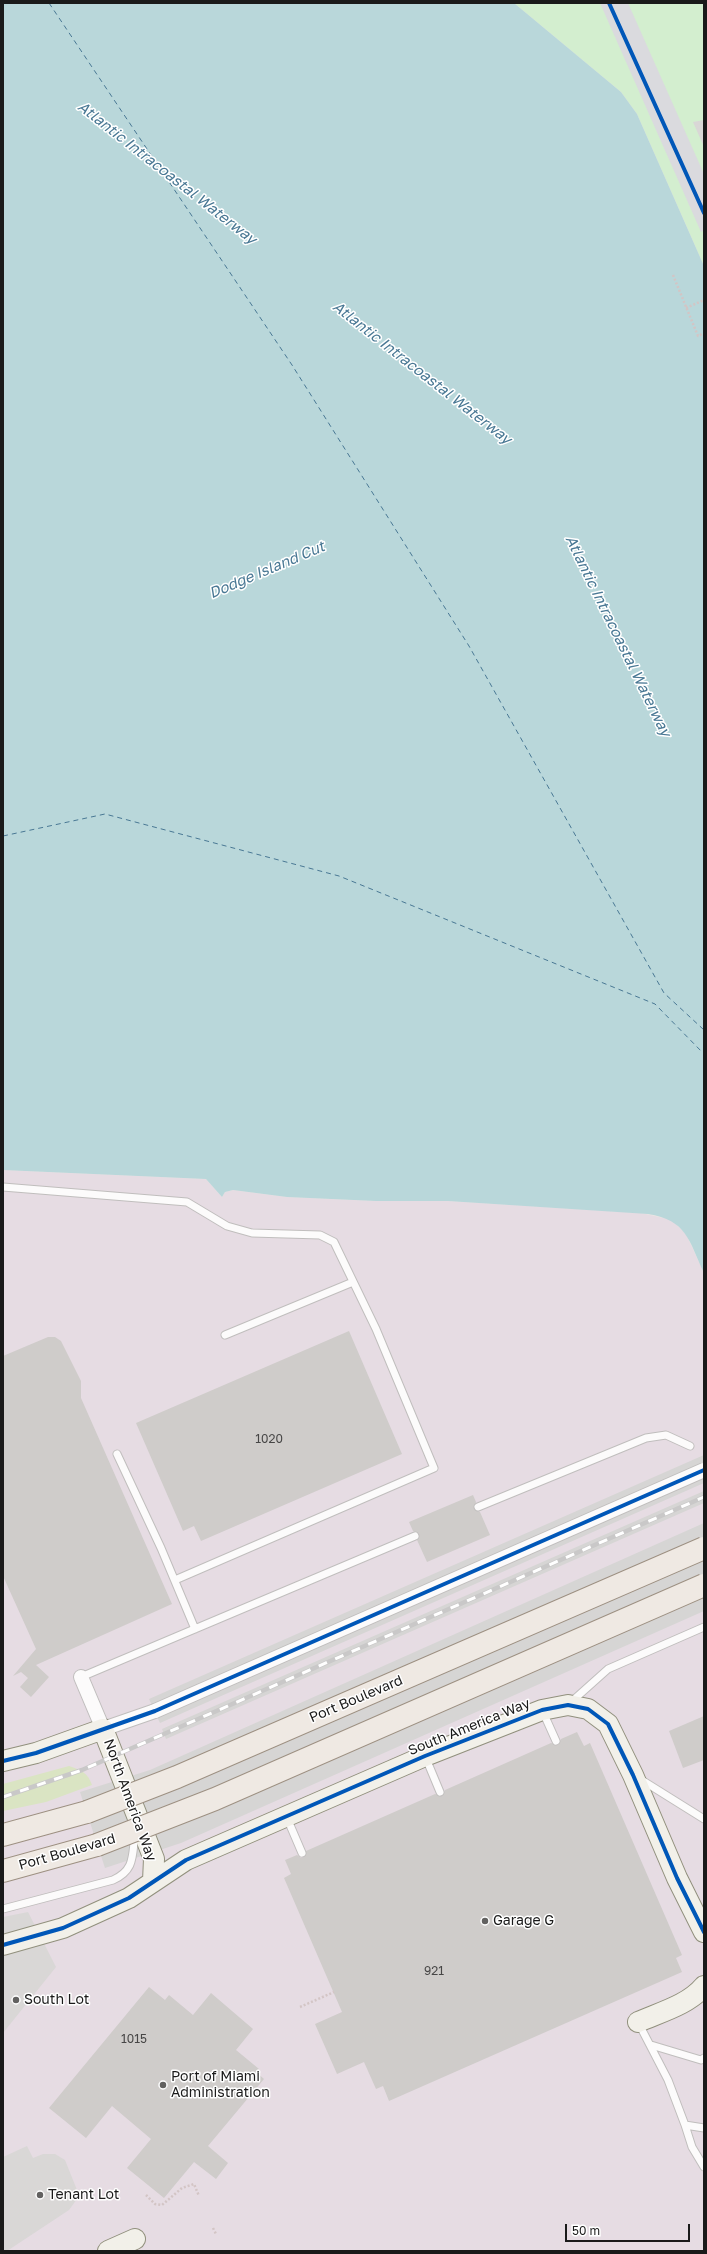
<!DOCTYPE html>
<style>
body{margin:0}
#map{position:relative;width:707px;height:2254px;overflow:hidden;background:#e9e6e3;font-family:"Golos Text",sans-serif}
canvas{display:block}
.frame{position:absolute;inset:0;border:4px solid #1a1a1a;pointer-events:none}
.scale{position:absolute;left:565px;top:2224px;width:125px;height:18px;box-sizing:border-box;border:2px solid #1a1a1a;border-top:0;padding-left:5px;font-size:12px;line-height:14px;white-space:nowrap;color:#1a1a1a;-webkit-text-stroke:3px #fff;paint-order:stroke}
</style>
<div id="map">
<canvas width="707" height="2254"></canvas>
<div class="frame"></div>
<div class="scale">50 m</div>
</div>
<script>
const context = document.querySelector('canvas').getContext('2d');
context.lineJoin = 'round';
function fill(path, color) {
  context.fillStyle = color;
  context.fill(path, 'evenodd');
}
function strokePath(path, color, width, dash) {
  context.strokeStyle = color;
  context.lineWidth = width;
  context.lineCap = dash ? 'butt' : 'round';
  context.setLineDash(dash || []);
  context.stroke(path);
}
function drawText(font, color, halo, rows, align = 'center') {
  context.font = font + ' "Golos Text",sans-serif';
  context.lineWidth = 3;
  context.setLineDash([]);
  context.textBaseline = 'middle';
  context.strokeStyle = halo;
  context.fillStyle = color;
  for (const [text, x, y, turn = 0] of rows) {
    context.save();
    context.translate(x, y);
    context.rotate((+turn || 0) * Math.PI / 180);
    context.textAlign = isNaN(turn) ? turn : align;
    if (halo) context.strokeText(text, 0, 0);
    context.fillText(text, 0, 0);
    context.restore();
  }
}
fill(new Path2D(`
 M3 1170 206 1179 222 1197 225 1192 233 1190 287 1197 376 1201H448L641 1213 672 1220 686 1234 704 1273V2251H3Z`), '#e6dce3');
fill(new Path2D(`
 M69 1766C81 1770 88 1773 92 1785L46 1802 3 1811V1784Z`), '#dae4c3');
fill(new Path2D(`
 M514 3H704V266L637 114 621 92Z`), '#d3eecf');
fill(new Path2D(`
 M704 120V147L693 122Z
 M28 1912 56 1967 3 2033V1917Z
 M27 2146 33 2158 43 2154H55L65 2160 77 2190V2199L69 2210 7 2251H3V2157Z`), '#d9d7d6');
fill(new Path2D(`
 M600 3H628L704 174V230L701 232Z`), '#dadade');
fill(new Path2D(`
 M3 3H514L621 92 637 114 704 266V1273C689 1241 687 1220 648 1214L448 1201H376L287 1197 233 1190 225 1192 222 1197 206 1179 3 1170Z`), '#b9d7da');
fill(new Path2D(`
 M704 1455V1483L160 1723 149 1699Z
 M704 1491V1503L166 1739 162 1729Z
 M704 1523V1611L181 1843 105 1868 80 1792 150 1770Z`), '#d6d5d4');
strokePath(new Path2D(`
 M49 3 292 365 469 646 664 993 704 1030
 M3 836 105 814 339 876 655 1004 704 1054`), '#497894', 1, [5, 4]);
fill(new Path2D(`
 M349 1331 402 1454 201 1541 194 1526 183 1531 136 1423Z
 M48 1337H55L61 1341 81 1381V1398L172 1604 36 1665 49 1677 31 1697 20 1687 28 1678 21 1672 13 1676 36 1649 3 1576V1356Z
 M473 1495 476 1502 474 1509 480 1512 490 1535 427 1562 417 1540 419 1534 413 1531 409 1522Z
 M704 1716V1760L683 1768 669 1731Z
 M577 1732 584 1746 590 1743 682 1955 676 1958 682 1972 389 2101 383 2086 376 2089 364 2062 337 2074 315 2024 342 2012 284 1878 291 1874 285 1860 297 1855 301 1858 304 1857 306 1851 435 1794 442 1796 445 1790 551 1743 558 1745 561 1739Z
 M149 1987 165 2000 169 1995 193 2015 211 1993 253 2029 236 2050 259 2069 256 2072 264 2079 208 2146 228 2163 216 2179 194 2162 164 2198 127 2168 151 2139 112 2106 86 2138 49 2108Z`), '#cfccca');
const lane = new Path2D(`
 M3 1187 187 1202 227 1226 252 1233 320 1235 334 1242 376 1329 434 1468 175 1580
 M225 1335 353 1282
 M117 1454 161 1548 195 1629
 M478 1507 646 1438 666 1435 690 1446
 M81 1677 415 1536
 M570 1703 608 1669 704 1627
 M543 1712 556 1741
 M425 1756 440 1792
 M640 1779 704 1819
 M287 1818 302 1853
 M3 1909 113 1880C135 1870 132 1856 135 1834
 M639 2024 668 2080 685 2125 704 2128
 M651 2045 701 2060 704 2058
 M685 2125 692 2147 704 2167`);
const street = new Path2D(`
 M81 1677 103 1729 155 1711`);
const secondary = new Path2D(`
 M3 1761 36 1753 103 1729 154 1859 153 1881
 M3 1945 63 1928 129 1898 186 1860 425 1756 542 1710 568 1705 588 1709 608 1724 633 1775 677 1878 704 1932
 M638 2022C661 2012 688 2005 704 1986
 M108 2251 135 2239`);
const primary = new Path2D(`
 M3 1835 87 1812
 M3 1871 97 1845`);
strokePath(lane, '#c0bebd', 9);
strokePath(street, '#c0bebd', 16);
strokePath(secondary, '#91907d', 22);
strokePath(primary, '#9d9082', 24);
strokePath(new Path2D(`
 M609 3 704 213
 M673 275 698 336 704 333
 M686 308 704 300
 M300 2007 334 1992
 M146 2195 155 2204 162 2205 182 2188 194 2184 199 2196
 M213 2228 216 2234`), '#d3c5c5', 2.5, [2, 2]);
strokePath(lane, '#fcfbfb', 7);
strokePath(street, '#fcfbfb', 14);
strokePath(secondary, '#f2f0e9', 20);
strokePath(primary, '#efe9e3', 22);
const rail = new Path2D(`
 M3 1797 82 1770 704 1497`);
strokePath(rail, '#c9c8c8', 4.5);
strokePath(rail, '#fff', 3, [9]);
const streetBridge = new Path2D(`
 M155 1711 704 1470`);
const primaryBridge = new Path2D(`
 M87 1812 177 1777 704 1548
 M97 1845 215 1799 704 1585`);
strokePath(streetBridge, '#c0bebd', 16, []);
strokePath(primaryBridge, '#9d9082', 24, []);
strokePath(streetBridge, '#fcfbfb', 14);
strokePath(primaryBridge, '#efe9e3', 22);
strokePath(new Path2D(`
 M609 3 704 213
 M3 1761 36 1753 155 1711 704 1470
 M3 1945 63 1928 129 1898 186 1860 425 1756 542 1710 568 1705 588 1709 608 1724 633 1775 677 1878 704 1932`), '#0057b8', 4);
for (const [x, y, r, color] of [
 [485,1921,4,"#626160"],
 [16,2000,4,"#626160"],
 [163,2085,4,"#626160"],
 [40,2195,4,"#626160"]
]) {
  const dot = new Path2D();
  dot.arc(x, y, r, 0, 2 * Math.PI);
  context.fillStyle = color;
  context.fill(dot);
  strokePath(dot, '#fff', 1.5);
}
drawText('12px', '#474646', null, [
 ["1020",269,1439],
 ["921",434,1971],
 ["1015",134,2039]
]);
drawText('14px', '#1a1a1a', '#fff', [
 ["Port Boulevard",356,1699,-23],
 ["South America Way",469,1727,-22],
 ["North America Way",130,1800,70],
 ["Port Boulevard",67,1852,-16]
]);
drawText('14px', '#1a1a1a', '#fff', [
 ["Garage G",493,1921],
 ["South Lot",24,2000],
 ["Port of Miami",171,2077],
 ["Administration",171,2093],
 ["Tenant Lot",48,2195]
], 'left');
drawText('italic 15px', '#497894', '#fff', [
 ["Atlantic Intracoastal Waterway",167,173,38],
 ["Atlantic Intracoastal Waterway",422,373,38],
 ["Dodge Island Cut",267,570,-23],
 ["Atlantic Intracoastal Waterway",618,636,64]
]);
</script>
